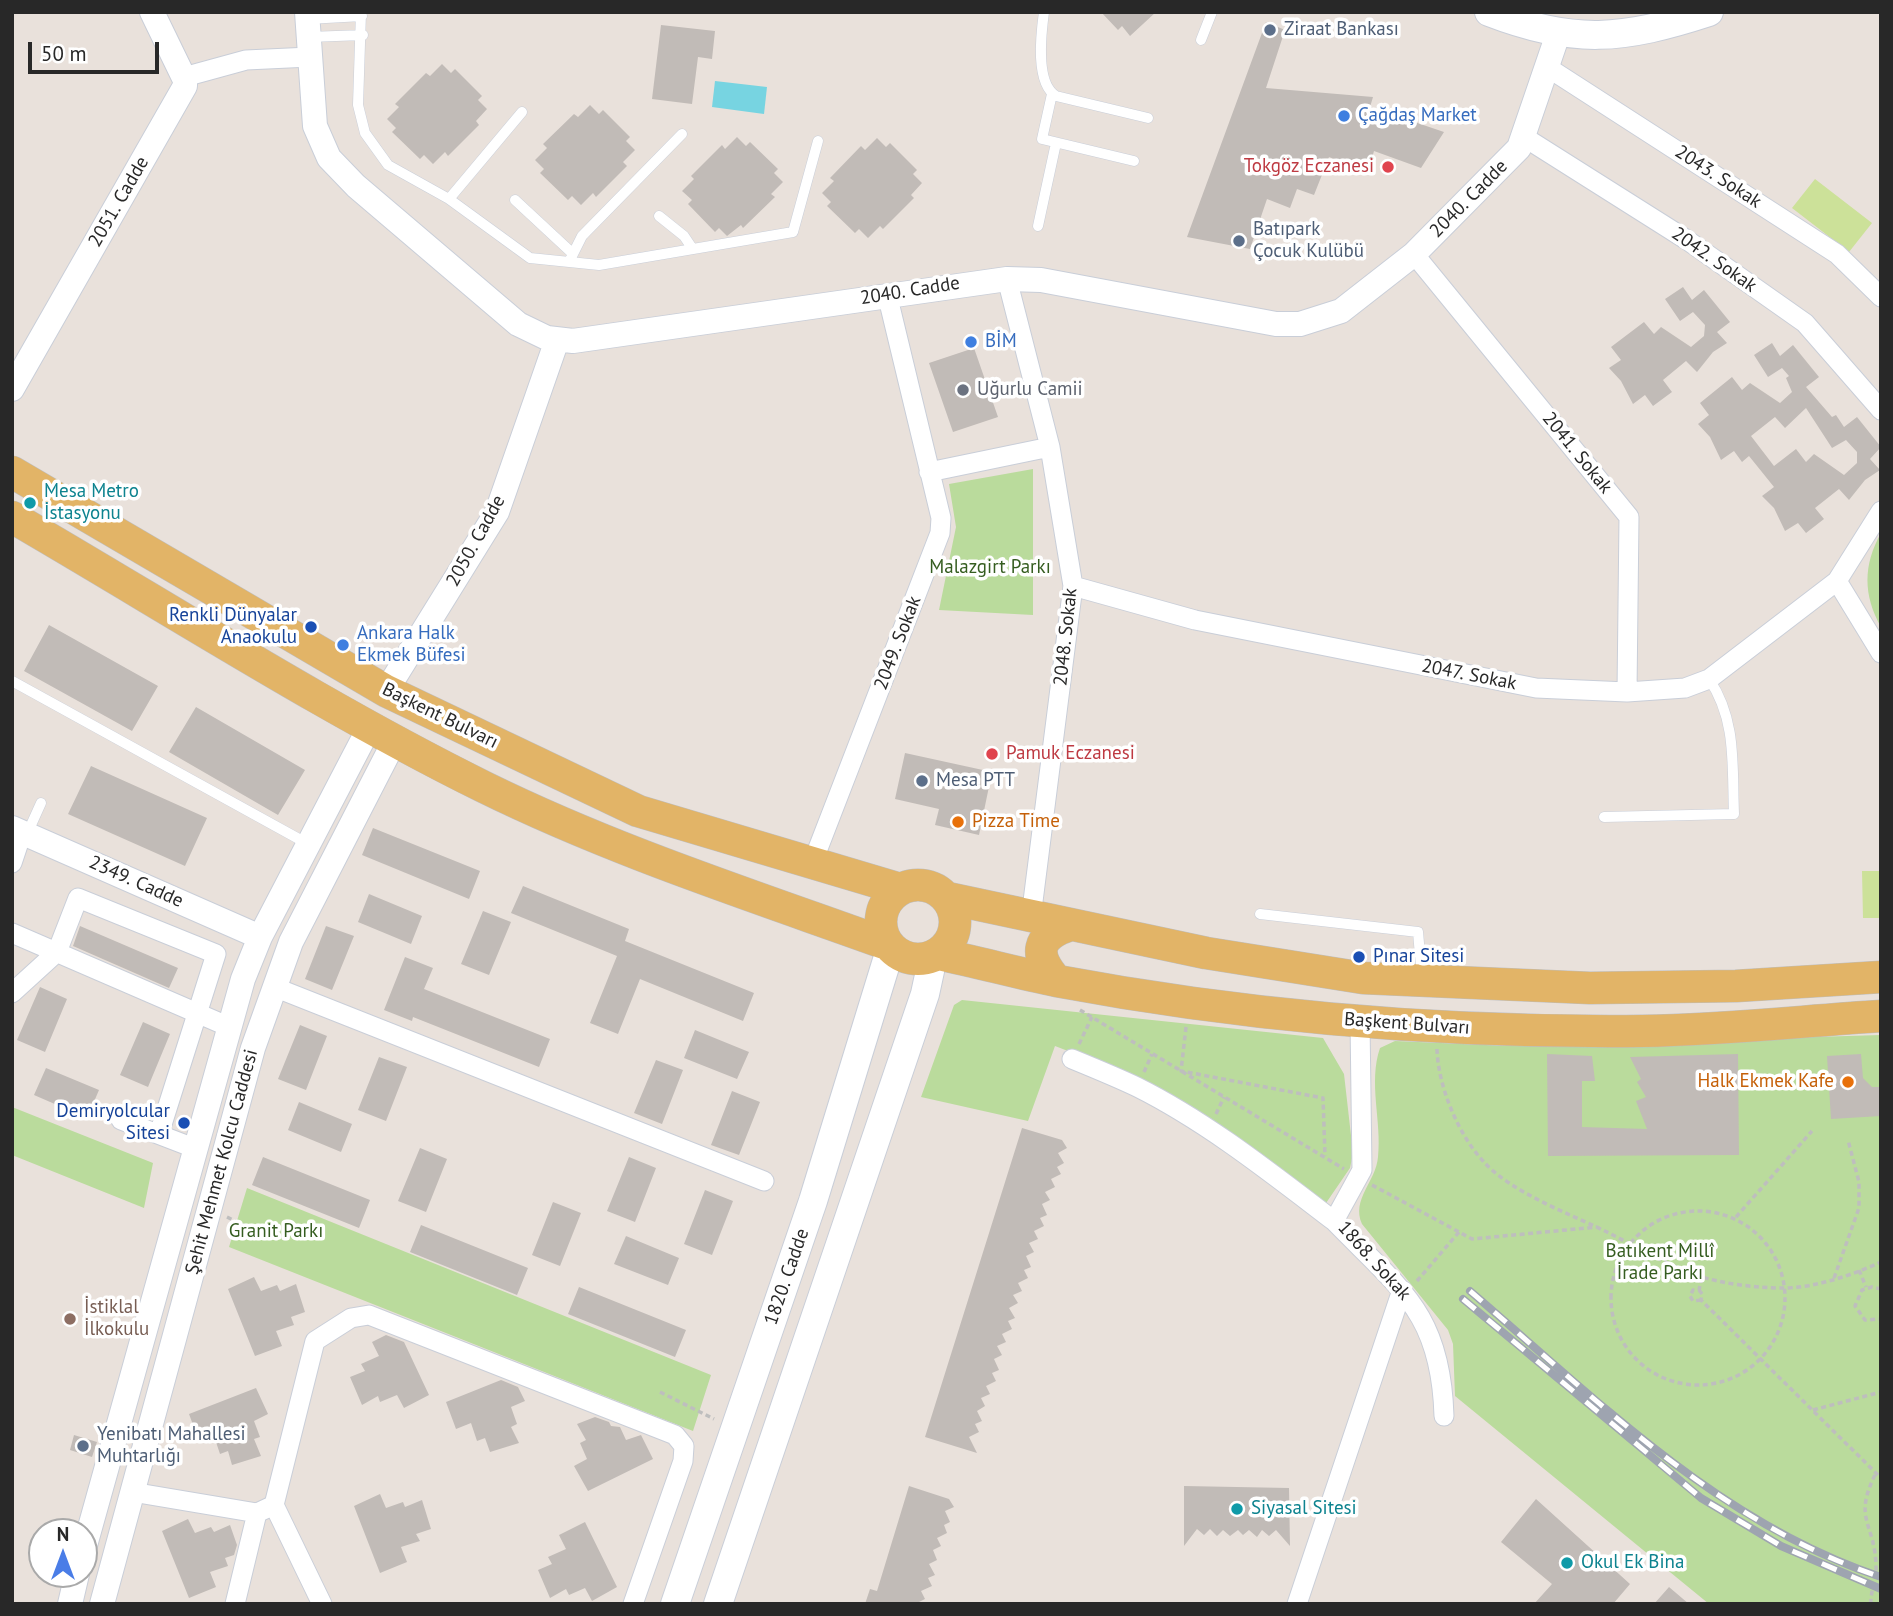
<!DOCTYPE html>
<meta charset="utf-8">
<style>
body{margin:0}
#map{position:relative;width:1893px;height:1616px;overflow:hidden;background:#e9e1db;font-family:"PT Sans",sans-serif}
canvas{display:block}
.frame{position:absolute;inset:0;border:14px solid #282828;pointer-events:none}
.north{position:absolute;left:28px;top:1518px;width:70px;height:70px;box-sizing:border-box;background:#fff;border:2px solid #a9a9a9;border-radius:50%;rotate:0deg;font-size:19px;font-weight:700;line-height:28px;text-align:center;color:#282828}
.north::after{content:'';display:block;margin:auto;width:24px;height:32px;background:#4a7de7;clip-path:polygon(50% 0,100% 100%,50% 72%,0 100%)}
.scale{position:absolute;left:28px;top:42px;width:131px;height:32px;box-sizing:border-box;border:4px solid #282828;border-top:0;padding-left:9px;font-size:21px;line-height:24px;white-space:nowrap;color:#282828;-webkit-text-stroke:5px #fff;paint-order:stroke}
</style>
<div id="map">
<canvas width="1893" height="1616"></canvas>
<div class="frame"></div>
<div class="north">N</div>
<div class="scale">50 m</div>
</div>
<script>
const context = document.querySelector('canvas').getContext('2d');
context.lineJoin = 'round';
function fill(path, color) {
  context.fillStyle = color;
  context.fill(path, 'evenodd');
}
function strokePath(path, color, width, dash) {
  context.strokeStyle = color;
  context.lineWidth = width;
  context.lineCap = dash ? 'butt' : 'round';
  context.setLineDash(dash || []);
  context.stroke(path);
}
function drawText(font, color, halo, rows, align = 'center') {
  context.font = font + ' "PT Sans",sans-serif';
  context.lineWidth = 7;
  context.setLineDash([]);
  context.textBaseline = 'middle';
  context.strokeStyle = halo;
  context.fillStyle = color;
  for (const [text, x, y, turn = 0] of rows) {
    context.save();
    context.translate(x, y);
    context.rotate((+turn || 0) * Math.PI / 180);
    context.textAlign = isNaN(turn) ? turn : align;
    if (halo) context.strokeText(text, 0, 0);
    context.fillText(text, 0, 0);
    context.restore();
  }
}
fill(new Path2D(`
 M1033 469V615L939 610 956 527 949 484Z
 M1881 533V627C1863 595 1863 565 1881 533Z
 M962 1000 1323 1038 1344 1074 1353 1153 1350 1168 1324 1206 1135 1077 1055 1046 1028 1121 921 1097 954 1005Z
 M1881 1035V1604H1709L1455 1396 1453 1344 1448 1330 1362 1224C1351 1199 1376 1182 1378 1157 1382 1121 1368 1083 1380 1048L1395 1041 1509 1046Z
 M12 1107 153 1163 144 1208 12 1155Z
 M247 1188 711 1375 693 1431 229 1247Z`), '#badb9c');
fill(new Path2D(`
 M1815 179 1872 223 1849 252 1792 208Z
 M1862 871H1881V918H1863Z`), '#cce199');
fill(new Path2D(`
 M715 81 767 87 764 114 712 107Z`), '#77d4e1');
fill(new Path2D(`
 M1101 12H1156L1130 36 1122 26 1118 30Z
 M1266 22 1285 30 1266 88 1373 97 1370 107 1444 132 1421 168 1374 151 1368 172 1329 157 1314 195 1297 189 1290 208 1267 199 1250 249 1187 237Z
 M661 25 715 31 712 59 698 57 692 104 652 99Z
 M442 64 451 73 455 69 482 96 478 100 487 109 476 121 479 125 448 156 445 152 433 164 424 155 420 159 392 132 396 128 387 119 399 107 395 104 426 73 430 76Z
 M590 105 599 114 603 110 630 137 626 141 635 150 623 162 627 166 596 197 593 193 581 205 572 196 568 200 540 173 544 169 535 160 547 148 543 144 574 114 578 117Z
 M737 137 746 146 750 142 778 169 774 173 783 182 771 194 775 197 743 228 741 225 727 236 719 228 715 232 688 204 692 200 682 191 694 179 691 176 722 145 725 149Z
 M877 138 886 147 890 143 917 170 913 174 922 183 911 195 914 198 883 229 880 226 868 238 859 229 855 233 827 206 831 202 822 193 834 181 830 178 861 146 865 150Z
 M1683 287 1692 300 1704 290 1730 322 1717 332 1727 343 1713 352 1697 372 1686 361 1663 380 1672 392 1653 406 1645 395 1633 404 1621 381 1609 368 1621 360 1611 347 1644 322 1654 334 1661 327 1691 347 1704 336 1705 325 1693 312 1680 321 1665 299Z
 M1772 343 1780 356 1793 345 1819 377 1806 387 1832 417 1836 415 1844 427 1857 417 1881 447 1870 459 1880 470 1865 480 1849 500 1839 489 1815 508 1824 519 1806 533 1798 523 1785 531 1774 508 1762 496 1774 487 1749 456 1742 462 1734 451 1721 460 1710 437 1698 424 1709 415 1700 403 1732 377 1742 390 1750 383 1780 403 1792 392 1786 378 1789 376 1782 368 1768 377 1754 355ZM1806 408 1832 448 1846 440 1857 452V463L1844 475 1814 454 1806 462 1796 449 1774 466 1751 436 1775 417 1785 428Z
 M974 348 998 417 953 432 929 363Z
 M49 625 158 686 132 731 24 671Z
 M196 707 305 770 278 815 169 752Z
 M905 753 992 772 979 835 935 825 939 809 895 799Z
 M91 766 207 818 185 866 68 814Z
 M373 828 480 871 469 899 362 855Z
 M523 886 629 929 625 941 754 993 743 1021 640 979 618 1034 590 1023 617 956 511 913Z
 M369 894 422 916 411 944 358 922Z
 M483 911 511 922 489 975 461 964Z
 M80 926 178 968 169 988 73 946Z
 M326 926 354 936 332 990 305 979Z
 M405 957 433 968 424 989 550 1039 539 1067 413 1017 412 1021 384 1010Z
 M40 987 67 999 45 1052 17 1040Z
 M143 1022 170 1034 148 1087 120 1075Z
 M300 1025 327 1036 306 1090 278 1079Z
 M695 1030 749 1052 737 1079 684 1058Z
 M1547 1054 1592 1056 1595 1081H1582V1127L1647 1129 1636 1101 1646 1097 1637 1082 1641 1079 1630 1057 1738 1054 1739 1155 1548 1156Z
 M1861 1054 1863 1078 1872 1087H1881V1116L1831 1119 1827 1056Z
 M379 1057 407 1067 386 1121 358 1110Z
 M656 1060 683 1070 662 1124 634 1113Z
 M46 1068 99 1090 87 1118 34 1095Z
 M732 1091 760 1102 739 1155 711 1145Z
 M299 1102 352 1124 341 1152 288 1130Z
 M1022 1128 1062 1140 1067 1148 1058 1153 1064 1163 1057 1167 1061 1174 1051 1179 1055 1187 1045 1192 1050 1200 1042 1204 1047 1215 1040 1218 1044 1226 1034 1231 1038 1239 1029 1243 1034 1252 1026 1256 1031 1267 1024 1270 1028 1278 1018 1283 1022 1291 1013 1295 1018 1303 1009 1308 1015 1318 1008 1321 1012 1329 1002 1334 1006 1342 997 1346 1002 1355 994 1359 999 1370 992 1373 996 1381 986 1386 990 1394 981 1398 985 1406 977 1411 982 1421 975 1424 979 1432 969 1437 977 1453 925 1437Z
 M420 1148 447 1159 426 1212 398 1201Z
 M263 1157 370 1200 359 1228 252 1185Z
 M629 1157 656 1168 635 1222 607 1211Z
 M705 1190 733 1201 712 1255 684 1244Z
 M553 1202 581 1213 560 1266 532 1255Z
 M421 1225 528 1268 517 1295 410 1252Z
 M626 1236 679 1258 668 1285 614 1264Z
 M254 1277 261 1291 277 1285 280 1291 296 1284 305 1312 291 1317 294 1325 276 1331 282 1346 255 1356 228 1289Z
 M579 1287 686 1330 675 1357 568 1314Z
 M386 1335 404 1342 429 1395 404 1408 397 1395 380 1402 378 1396 362 1405 350 1377 365 1371 361 1364 379 1356 372 1342Z
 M501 1380 518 1387 525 1401 511 1407 517 1424 511 1427 519 1443 490 1452 485 1438 477 1441 471 1423 456 1429 446 1402Z
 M256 1388 268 1414 254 1421 260 1437 254 1439 261 1456 232 1465 228 1451 220 1454 214 1436 199 1441 189 1414Z
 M595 1417 609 1422 611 1426 620 1427 626 1440 641 1435 653 1459 588 1491 574 1466 587 1459 580 1443 586 1440 577 1424Z
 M74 1435 97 1442 92 1457 70 1450Z
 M909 1486 949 1499 954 1507 945 1511 950 1522 944 1525 947 1533 937 1538 941 1546 933 1550 937 1560 929 1564 935 1575 928 1578 932 1586 921 1591 925 1599 915 1604H865L870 1589 877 1591Z
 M1184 1486 1289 1488 1290 1546 1276 1530 1269 1536 1262 1530 1257 1537 1249 1530 1243 1535 1238 1530 1230 1536 1223 1530 1217 1536 1210 1529 1204 1535 1197 1529 1184 1546Z
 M380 1494 386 1508 403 1502 405 1507 422 1500 431 1529 416 1534 420 1541 401 1547 407 1562 380 1573 354 1506Z
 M1536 1499 1630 1584 1613 1604H1534L1552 1584 1501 1542Z
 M188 1519 195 1533 211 1527 214 1532 230 1525 237 1545 234 1555 225 1558 228 1566 210 1572 216 1587 189 1598 162 1531Z
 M585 1522 617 1587 592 1601 585 1588 569 1595 566 1589 550 1598 538 1570 552 1564 548 1557 566 1549 559 1535Z
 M1669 1587 1689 1604H1654Z`), '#c1bbb7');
const service = new Path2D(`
 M361 12 358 105 365 133 388 165 449 199 530 258 599 265 793 232 818 141
 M1044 12C1041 34 1035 83 1056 96L1148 118
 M308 19 362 16
 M309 37 363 35
 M1201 40 1212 12
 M1052 94 1042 139 1134 161
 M449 199 522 112
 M515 200 571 252
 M659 216 684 236 692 248
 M1038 226 1056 143
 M569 262 582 236 682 134
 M12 681 308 844
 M1604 817 1734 814C1732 766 1737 720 1709 679
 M27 834 41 803
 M1260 914 1418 932 1422 978`);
const minor = new Path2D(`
 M1547 67 1837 254 1881 297
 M184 77 246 60 310 57
 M1524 137 1687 240 1805 323 1881 410
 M1414 254 1629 517 1627 692
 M1007 279 1050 447 1073 586 1031 917
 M929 472 1050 447
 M1837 581 1881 653
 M1073 586 1195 620 1536 688 1627 692 1685 688 1709 679 1837 581 1881 511
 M12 863 22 833
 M812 864 940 533 941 518 887 294
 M12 933 227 1026
 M274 987 764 1181
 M12 993 57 952 78 898 216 954 159 1134
 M1360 1021 1362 1170 1334 1221C1401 1290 1441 1313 1444 1416
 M1072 1059C1094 1068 1116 1077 1137 1087 1207 1122 1271 1173 1334 1221
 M121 1120 194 1148
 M132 1492 257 1513 274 1505 315 1341 351 1318 369 1315 675 1435 684 1446 683 1461 633 1604
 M274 1505 322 1604
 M235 1604 257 1513
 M1297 1604 1402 1290`);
const tertiary = new Path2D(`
 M307 12 315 126 329 158 356 186 518 324 547 338 573 341 1007 279 1041 280 1276 324H1300L1341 311 1414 254 1519 148 1558 34
 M12 389 185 86V80L152 12
 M386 691 497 512 557 340
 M12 828 260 937
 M84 1549 243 979 260 937 370 726
 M70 1604 77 1574
 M102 1604 253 1048 291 942 395 740`);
const secondary = new Path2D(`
 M1489 12C1574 45 1623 40 1709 12
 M675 1604 813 1201 891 947
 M718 1604 925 994 933 957`);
const primary = new Path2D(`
 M12 472 386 691 638 811 900 889
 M12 517C167 607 324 708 484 787 614 851 751 895 887 944
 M881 922a37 37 0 1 1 74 0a37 37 0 1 1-74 0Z
 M947 898 1206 953 1363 978 1590 988 1736 986 1881 977
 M938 954C978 962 1017 973 1057 981 1249 1017 1447 1033 1643 1031 1722 1030 1802 1021 1881 1016
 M1057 981C1033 955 1036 936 1070 925`);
strokePath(service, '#c9ced8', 11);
strokePath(minor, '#c9ced8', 21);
strokePath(tertiary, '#c9ced8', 26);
strokePath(secondary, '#c9ced8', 30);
strokePath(primary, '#bebebe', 33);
strokePath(new Path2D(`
 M1080 1010 1344 1169
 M1186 1027 1181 1071 1323 1098 1325 1156
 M1079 1044 1092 1017
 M1437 1049C1438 1086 1458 1134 1483 1161 1510 1192 1570 1214 1607 1232 1637 1247 1667 1265 1699 1276 1723 1284 1758 1288 1783 1288 1815 1288 1852 1275 1881 1262
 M1144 1072 1152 1054
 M1216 1114 1224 1097
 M1372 1185 1472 1239 1597 1227
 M1611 1298a87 87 0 1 1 174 0a87 87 0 1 1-174 0Z
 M227 1217 253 1230
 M1736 1217 1812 1131
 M1859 1270 1866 1287
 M1834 1278 1859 1208V1182L1848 1140
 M1417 1281 1459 1232
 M1881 1289 1872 1287 1862 1290 1855 1306 1865 1320 1881 1319
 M1699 1290 1702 1294 1701 1300 1881 1478
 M1701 1300 1693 1301 1690 1296 1693 1290H1699L1702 1277
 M1881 1353V1361
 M660 1392 714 1419
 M1813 1410 1881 1392
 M1871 1604C1870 1591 1877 1580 1876 1566 1875 1522 1852 1520 1876 1473`), '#bebebe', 3.5, [5, 3.5]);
strokePath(service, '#fff', 10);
strokePath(minor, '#fff', 19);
strokePath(tertiary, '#fff', 24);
strokePath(secondary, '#fff', 28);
strokePath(primary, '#e2b467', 32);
const rail = new Path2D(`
 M1470 1291C1596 1399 1720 1524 1881 1577
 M1463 1299 1701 1498 1781 1546 1881 1589`);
strokePath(rail, '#9ea4b0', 8);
strokePath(rail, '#fff', 5, [16]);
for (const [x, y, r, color] of [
 [1270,30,7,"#5c6f8a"],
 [1344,116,7,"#3f7fe0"],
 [1388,167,7,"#e0444e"],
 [1239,241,7,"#5c6f8a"],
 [971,342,7,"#3f7fe0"],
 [963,390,7,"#6b7280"],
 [30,503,7,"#0f9aa8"],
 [311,627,7,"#1a4fb4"],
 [343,645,7,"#3f7fe0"],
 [992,754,7,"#e0444e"],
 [922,781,7,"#5c6f8a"],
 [958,822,7,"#e8710a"],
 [1359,957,7,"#1a4fb4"],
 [1848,1082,7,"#e8710a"],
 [184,1123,7,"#1a4fb4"],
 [70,1319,7,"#8d6e63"],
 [83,1446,7,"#5c6f8a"],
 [1237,1509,7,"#0f9aa8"],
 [1567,1563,7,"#0f9aa8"]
]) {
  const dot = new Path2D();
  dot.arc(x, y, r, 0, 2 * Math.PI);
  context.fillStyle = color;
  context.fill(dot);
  strokePath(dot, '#fff', 2.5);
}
drawText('19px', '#4e5e75', '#fff', [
 ["Ziraat Bankası",1284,30],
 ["Batıpark",1253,230],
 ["Çocuk Kulübü",1253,252],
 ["Mesa PTT",936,781],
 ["Yenibatı Mahallesi",97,1435],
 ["Muhtarlığı",97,1457]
], 'left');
drawText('19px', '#366cbe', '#fff', [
 ["Çağdaş Market",1358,116],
 ["BİM",985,342],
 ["Ankara Halk",357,634],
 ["Ekmek Büfesi",357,656]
], 'left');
drawText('19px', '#be3a42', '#fff', [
 ["Tokgöz Eczanesi",1374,167],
 ["Pamuk Eczanesi",1006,754,"left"]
], 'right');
drawText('19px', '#282828', '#fff', [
 ["2043. Sokak",1718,177,33],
 ["2040. Cadde",1469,199,-45],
 ["2051. Cadde",119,202,-60],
 ["2042. Sokak",1714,260,35],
 ["2040. Cadde",910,291,-9],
 ["2041. Sokak",1577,453,51],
 ["2050. Cadde",476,541,-61],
 ["2048. Sokak",1066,637,-84],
 ["2049. Sokak",898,643,-69],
 ["2047. Sokak",1469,675,11],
 ["Başkent Bulvarı",440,716,26],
 ["2349. Cadde",136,882,24],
 ["Başkent Bulvarı",1407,1024,4],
 ["Şehit Mehmet Kolcu Caddesi",222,1162,-75],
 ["1868. Sokak",1374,1261,48],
 ["1820. Cadde",787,1277,-71]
]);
drawText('19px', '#5b616d', '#fff', [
 ["Uğurlu Camii",977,390]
], 'left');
drawText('19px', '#0d838f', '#fff', [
 ["Mesa Metro",44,492],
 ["İstasyonu",44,514],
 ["Siyasal Sitesi",1251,1509],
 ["Okul Ek Bina",1581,1563]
], 'left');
drawText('19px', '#355d20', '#fff', [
 ["Malazgirt Parkı",990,568],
 ["Granit Parkı",276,1232],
 ["Batıkent Millî",1660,1252],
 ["İrade Parkı",1660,1274]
]);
drawText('19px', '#164399', '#fff', [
 ["Renkli Dünyalar",297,616],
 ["Anaokulu",297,638],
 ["Pınar Sitesi",1373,957,"left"],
 ["Demiryolcular",170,1112],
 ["Sitesi",170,1134]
], 'right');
drawText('19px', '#c56008', '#fff', [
 ["Pizza Time",972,822],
 ["Halk Ekmek Kafe",1834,1082,"right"]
], 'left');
drawText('19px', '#785e54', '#fff', [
 ["İstiklal",84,1308],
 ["İlkokulu",84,1330]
], 'left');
</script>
